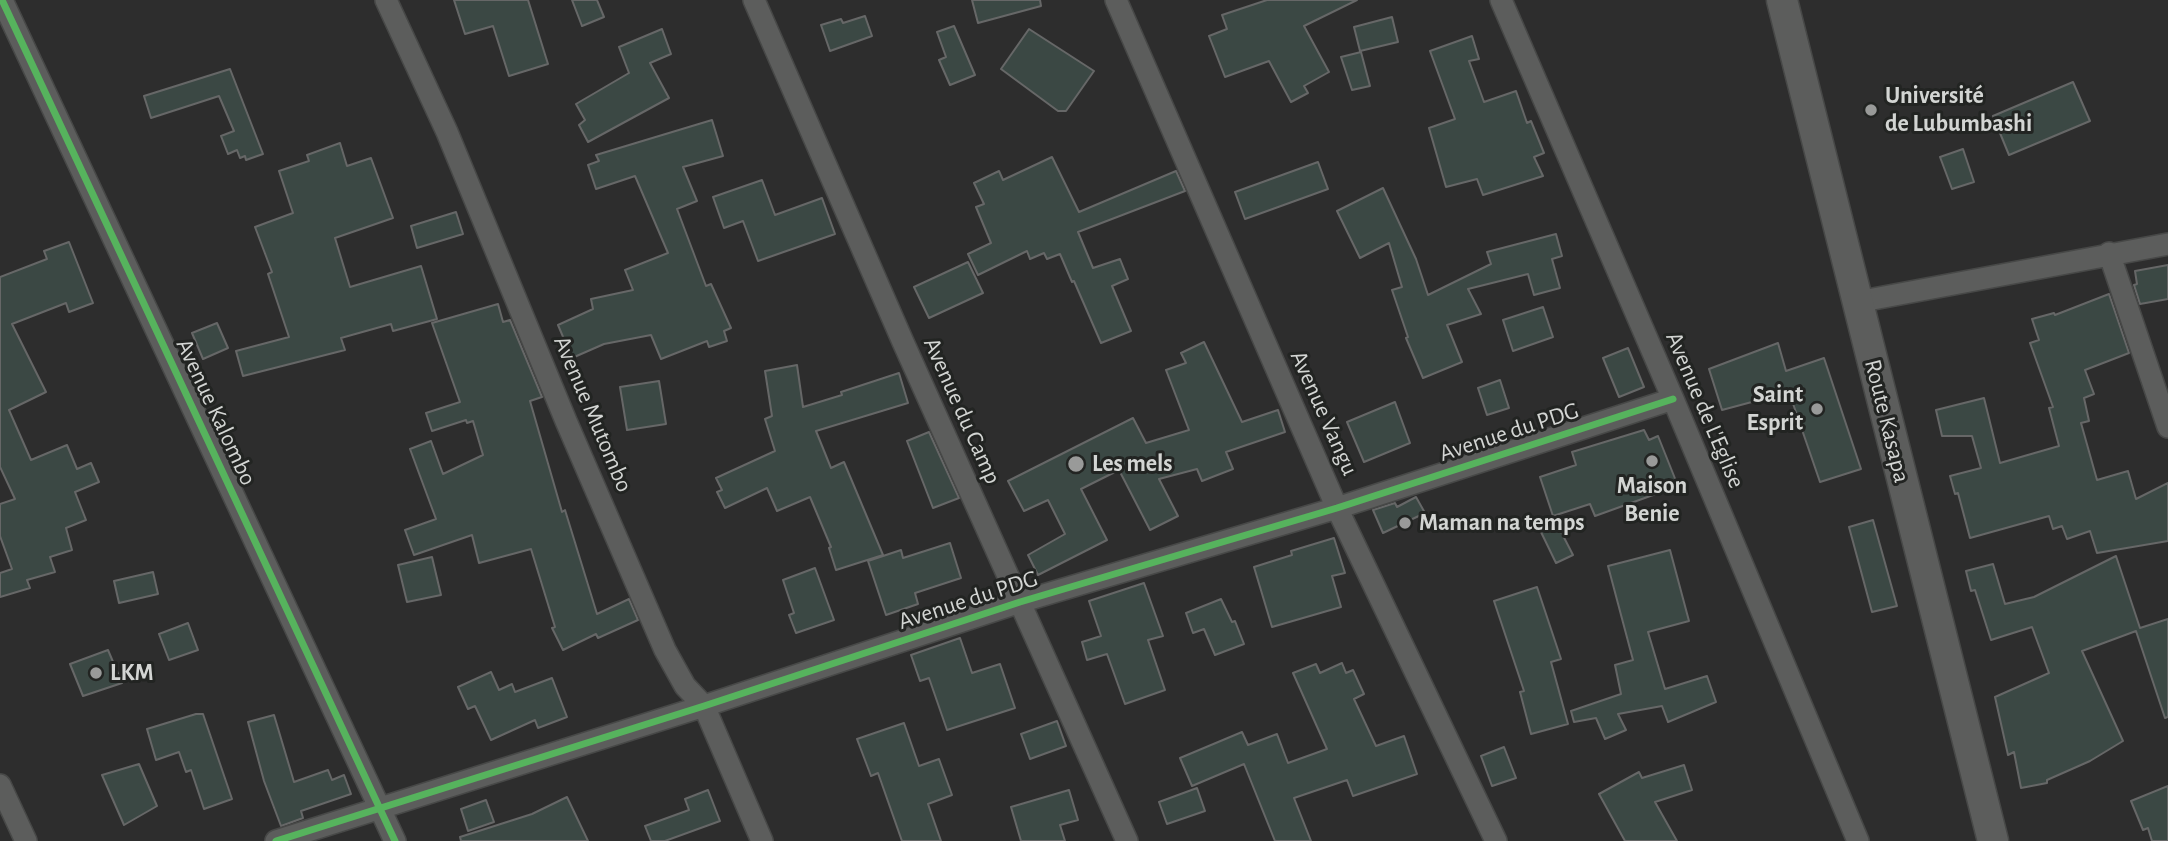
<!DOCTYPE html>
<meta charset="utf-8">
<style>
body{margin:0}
canvas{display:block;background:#2d2d2d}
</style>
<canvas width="2168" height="841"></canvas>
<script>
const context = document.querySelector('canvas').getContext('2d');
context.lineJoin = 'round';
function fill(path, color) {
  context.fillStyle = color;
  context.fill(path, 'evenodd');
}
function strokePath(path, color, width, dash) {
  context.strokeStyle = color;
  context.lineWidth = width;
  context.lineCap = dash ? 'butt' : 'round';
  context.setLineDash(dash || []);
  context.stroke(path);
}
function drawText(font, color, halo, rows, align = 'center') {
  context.font = font + ' "Alegreya Sans",sans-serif';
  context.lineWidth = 6;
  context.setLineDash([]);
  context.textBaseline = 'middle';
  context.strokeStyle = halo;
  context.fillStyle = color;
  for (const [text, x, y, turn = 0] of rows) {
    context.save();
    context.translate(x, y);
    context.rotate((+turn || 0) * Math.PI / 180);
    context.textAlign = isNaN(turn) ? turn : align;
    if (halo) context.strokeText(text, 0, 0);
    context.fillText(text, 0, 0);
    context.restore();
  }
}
const building = new Path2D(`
 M454 0H528L548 64 509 76 493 26 465 34Z
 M572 0H597L604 17 582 26Z
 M972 0H1040L1041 6 978 23Z
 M1267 0H1357L1304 26 1329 72 1304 86 1308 93 1291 102 1269 61 1225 77 1209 36 1227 29 1222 15Z
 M865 16 872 36 830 51 821 25 841 19 843 23Z
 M1392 17 1398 42 1360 51 1354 27Z
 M954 26 975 75 950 85 939 60 946 57 937 32Z
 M662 29 671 54 650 63 669 98 588 142 579 125 585 120 576 104 629 73 619 47Z
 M1029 29 1094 71 1066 111H1058L1001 69Z
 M1472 36 1479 59 1469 61 1484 102 1516 91 1527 123 1531 121 1544 153 1534 157 1543 176 1483 195 1477 179 1446 187 1429 128 1455 119 1430 51Z
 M1361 52 1370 86 1352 90 1341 57Z
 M230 69 263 154 246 160 245 156 240 158 237 150 228 154 221 136 234 131 219 96 151 118 144 96Z
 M2073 82 2090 121 2009 155 1993 116Z
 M712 120 723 156 683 167 697 201 677 209 706 286 711 284 731 328 724 331 727 341 709 347 707 341 661 359 651 335 604 344 572 358 558 325 593 309 591 299 633 290 625 270 668 253 635 176 596 189 588 165 599 161 596 155Z
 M340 143 347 166 371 158 393 218 335 238 350 287 421 266 437 319 393 331 391 324 341 338 345 350 243 376 236 351 289 337 268 274 272 272 255 227 293 213 279 171 309 161 307 155Z
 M1963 149 1974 182 1952 189 1940 157Z
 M1052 157 1079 212 1176 171 1185 191 1078 232 1093 268 1120 259 1128 279 1112 286 1131 331 1101 343 1074 281 1072 282 1060 254 1047 259 1044 253 1030 259 1027 251 978 275 968 254 991 243 976 207 984 204 974 183 999 171 1003 180Z
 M1318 162 1328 189 1245 219 1235 192Z
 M762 180 775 215 822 198 835 234 758 261 743 221 724 228 713 197Z
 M1383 188 1416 259 1428 295 1491 264 1487 252 1556 234 1562 256 1552 259 1560 288 1534 295 1528 274 1468 289 1481 314 1447 325 1462 362 1423 378 1406 338 1408 337 1392 290 1402 287 1389 243 1360 258 1337 211Z
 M456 212 463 234 417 248 411 226Z
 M69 242 93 303 69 312 66 303 12 324 46 392 9 410 31 460 67 445 77 469 91 463 99 482 75 492 86 520 66 528 72 550 50 557 55 572 27 580 30 588 0 597V573L12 569 0 536V504L15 499 0 467V277L47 259 44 251Z
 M968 262 983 293 929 318 914 287Z
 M2168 265V299L2140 304 2134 285 2137 284 2135 271Z
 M2109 294 2129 353 2085 370 2094 394 2084 398 2089 421 2081 423 2097 480 2128 471 2136 499 2168 483V541L2097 553 2090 531 2067 539 2062 526 2053 529 2049 516 1970 538 1958 493 1955 494 1950 476 1981 468 1972 436H1942L1936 410 1984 398 2000 463 2059 446 2049 408 2053 407 2030 343 2039 340 2032 319 2054 313 2055 315Z
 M498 304 503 322 510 320 542 397 530 401 562 512 565 510 597 614 629 599 638 620 598 638 596 634 563 650 552 628 555 627 531 549 479 563 472 535 414 555 405 530 436 519 410 449 431 441 443 474 483 455 473 421 467 423 466 420 432 431 426 413 460 402 432 323Z
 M1543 307 1553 337 1513 351 1503 320Z
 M217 323 228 348 203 359 192 333Z
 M1204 342 1242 422 1278 410 1285 432 1226 452 1233 469 1202 481 1197 469 1159 479 1178 516 1150 530 1119 470 1081 489 1107 540 1038 575 1028 555 1065 534 1048 500 1024 511 1008 481 1133 418 1146 443 1189 430 1166 370 1186 363 1181 353Z
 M1778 343 1786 371 1824 358 1861 469 1820 482 1789 392 1722 410 1709 369Z
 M1628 348 1644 387 1619 397 1603 358Z
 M797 365 803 407 842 395 841 392 899 373 908 403 816 431 831 468 844 462 883 555 836 570 829 548 831 547 810 497 777 511 767 488 725 508 717 492 722 490 716 478 775 451 765 419 772 416 765 371Z
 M1500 380 1509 408 1487 415 1478 388Z
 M659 381 666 424 627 430 620 387Z
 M1395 402 1410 443 1364 462 1347 422Z
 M1644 430 1649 440 1658 436 1678 486 1595 516 1590 504 1553 516 1540 477 1576 465 1572 452Z
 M929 432 959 498 933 508 907 441Z
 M1416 497 1425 513 1383 533 1373 510 1395 503 1397 507Z
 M1873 520 1897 606 1872 612 1849 527Z
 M1556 522 1573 555 1556 563 1540 530Z
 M1334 538 1345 573 1332 576 1341 607 1272 627 1254 567 1292 555 1291 551Z
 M950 543 961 578 915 593 918 604 886 615 868 561 901 550 903 558Z
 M1670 550 1689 621 1648 632 1665 689 1707 676 1716 702 1668 722 1662 706 1618 714 1626 730 1605 739 1596 718 1574 722 1571 711 1621 694 1615 665 1633 660 1608 566Z
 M2116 556 2140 628 2168 619V717L2165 718 2136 631 2082 651 2123 741 2090 761 2047 780V783L2021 788 2014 752 2008 755 1995 697 2049 673 2032 627 1991 640 1975 590 1971 591 1966 571 1993 564 2005 604 2034 597Z
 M432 557 441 595 407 602 398 565Z
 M815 568 834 620 796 633 789 615 794 613 783 580Z
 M153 572 158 594 119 603 114 581Z
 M1144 583 1163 636 1148 640 1165 690 1125 704 1107 654 1087 660 1082 642 1101 636 1089 601Z
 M1537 587 1561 659 1551 662 1568 724 1531 734 1520 692 1524 691 1494 601Z
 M1221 599 1232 622 1235 621 1244 644 1215 655 1204 629 1193 633 1186 613Z
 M188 623 198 650 169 660 159 634Z
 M960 638 972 673 1000 664 1015 708 947 730 929 678 920 681 911 655Z
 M108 650 122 683 83 696 70 664Z
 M1342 663 1346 673 1353 670 1364 694 1354 699 1376 746 1404 736 1417 774 1353 796 1347 780 1294 798 1311 841H1275L1244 764 1192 786 1180 758 1242 732 1248 745 1277 734 1288 763 1327 749 1293 673 1316 664 1320 673Z
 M491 672 499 690 512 684 515 692 552 678 567 717 538 728 535 720 491 740 475 706 468 709 458 687Z
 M196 714H203L232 799 204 809 191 770 186 772 179 752 156 760 147 729Z
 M274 715 294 782 328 770 332 780 344 775 351 794 301 811 303 818 281 826 264 781 248 722Z
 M1057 721 1066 746 1030 759 1021 734Z
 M904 723 919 766 939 759 952 795 928 804 941 841H902L878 773 871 776 857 739Z
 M1504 747 1516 778 1492 786 1481 756Z
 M139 764 157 806 124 825 102 775Z
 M1684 765 1692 790 1655 802 1677 841H1625L1599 794 1639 772 1642 778Z
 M2168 786V841H2152L2148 828 2143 830 2131 801Z
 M1197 788 1205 811 1167 824 1159 802Z
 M708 790 720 821 665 841H651L645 826 689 810 685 799Z
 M1069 790 1078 820 1060 825 1065 841H1021L1011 807Z
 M567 797 588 841H461L460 837 532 814Z
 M486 800 494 822 468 831 461 809Z`);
fill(building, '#3b4844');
strokePath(building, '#666767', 2);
const street = new Path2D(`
 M2 0 395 841
 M386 0 447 132 566 421 665 650 685 686 704 706 762 841
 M754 0 903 342 1127 841
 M1116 0 1337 508 1496 841
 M1501 0 1673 399 1858 841
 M2109 253 2168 427
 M1857 302 2168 244
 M0 785 26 841
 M276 841 704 706 1020 602 1337 508 1673 399`);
const secondary = new Path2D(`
 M1782 0 1993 841`);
strokePath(street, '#474847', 24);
strokePath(secondary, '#474847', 33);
strokePath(street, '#5c5d5c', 21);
strokePath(secondary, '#5c5d5c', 30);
strokePath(new Path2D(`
 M2 0 395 841
 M276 841 704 706 1020 602 1337 508 1673 399`), '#56b35d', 7);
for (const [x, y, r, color] of [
 [1871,110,7,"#999a99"],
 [1817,409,7,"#999a99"],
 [1652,461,7,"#999a99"],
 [1076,464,9,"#999a99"],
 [1405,523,7,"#999a99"],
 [96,673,7,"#999a99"]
]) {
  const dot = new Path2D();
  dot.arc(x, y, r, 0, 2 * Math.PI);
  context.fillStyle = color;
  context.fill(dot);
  strokePath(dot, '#222422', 2.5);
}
drawText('bold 24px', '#d3d5d3', '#222422', [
 ["Université",1885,96],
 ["de Lubumbashi",1885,124],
 ["Saint",1803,395,"right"],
 ["Esprit",1803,423,"right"],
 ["Les mels",1092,464],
 ["Maison",1652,486,"center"],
 ["Benie",1652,514,"center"],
 ["Maman na temps",1419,523],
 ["LKM",110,673]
], 'left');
drawText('24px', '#d3d5d3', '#222422', [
 ["Avenue de L'Eglise",1705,410,67],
 ["Avenue du Camp",962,411,66],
 ["Avenue Kalombo",216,412,65],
 ["Avenue Vangu",1324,413,66],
 ["Avenue Mutombo",593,414,67],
 ["Route Kasapa",1887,421,76],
 ["Avenue du PDG",1509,432,-18],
 ["Avenue du PDG",968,600,-18]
]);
</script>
